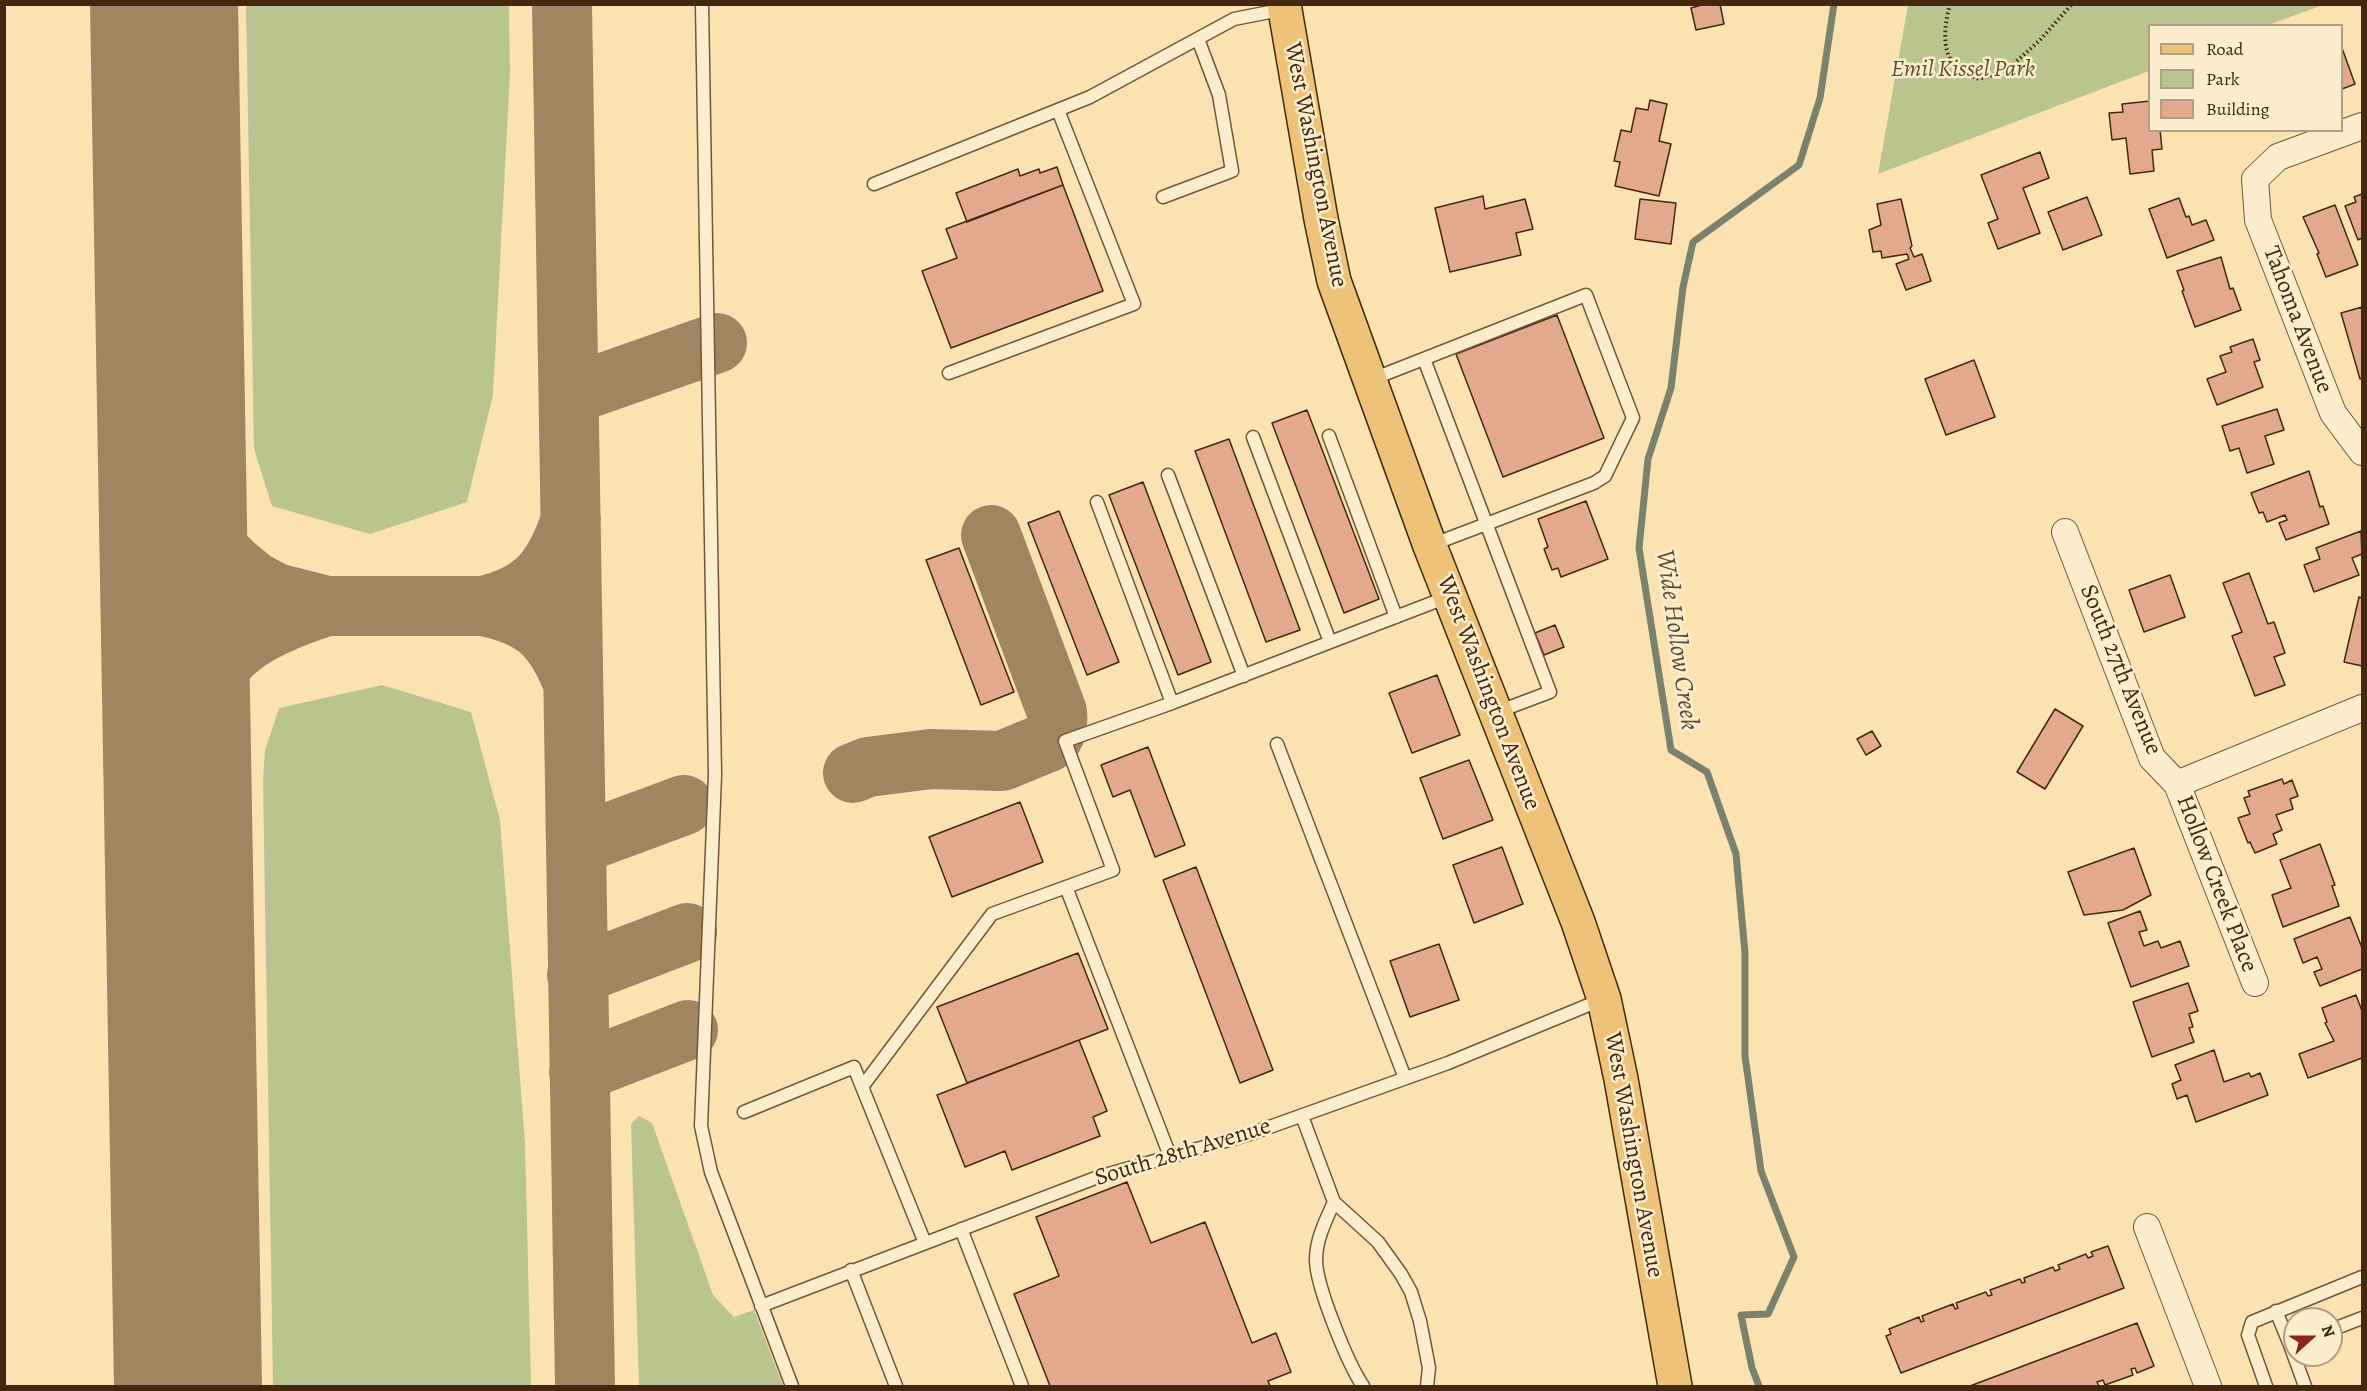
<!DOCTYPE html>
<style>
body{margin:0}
#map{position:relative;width:2367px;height:1391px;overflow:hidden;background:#fbe3b1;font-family:Alegreya,serif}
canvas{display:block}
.frame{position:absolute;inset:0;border:6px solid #43280f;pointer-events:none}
.legend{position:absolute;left:2148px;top:24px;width:195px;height:108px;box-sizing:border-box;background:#fcedcc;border:2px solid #b29e80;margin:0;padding:8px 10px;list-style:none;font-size:18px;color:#43280f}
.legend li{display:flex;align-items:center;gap:12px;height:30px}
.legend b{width:30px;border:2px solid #b29e80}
.north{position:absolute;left:2283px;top:1307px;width:60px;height:60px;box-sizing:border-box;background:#fcedcc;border:2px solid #b29e80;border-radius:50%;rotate:69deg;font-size:16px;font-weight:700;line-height:24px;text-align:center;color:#43280f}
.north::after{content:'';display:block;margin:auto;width:21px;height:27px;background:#8f2418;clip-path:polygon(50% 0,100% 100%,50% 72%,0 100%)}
</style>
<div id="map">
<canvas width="2367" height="1391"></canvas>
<div class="frame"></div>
<ul class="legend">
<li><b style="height:8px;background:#eec278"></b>Road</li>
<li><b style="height:16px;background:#bac48f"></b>Park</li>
<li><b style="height:16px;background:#e3a98e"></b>Building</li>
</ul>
<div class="north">N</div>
</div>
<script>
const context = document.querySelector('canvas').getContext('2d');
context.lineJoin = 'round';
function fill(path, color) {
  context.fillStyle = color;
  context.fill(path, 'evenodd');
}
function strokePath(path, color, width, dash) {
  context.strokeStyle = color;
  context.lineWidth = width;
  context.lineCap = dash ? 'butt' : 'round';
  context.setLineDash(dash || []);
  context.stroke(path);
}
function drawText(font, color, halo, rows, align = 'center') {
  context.font = font + ' Alegreya,serif';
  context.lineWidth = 5;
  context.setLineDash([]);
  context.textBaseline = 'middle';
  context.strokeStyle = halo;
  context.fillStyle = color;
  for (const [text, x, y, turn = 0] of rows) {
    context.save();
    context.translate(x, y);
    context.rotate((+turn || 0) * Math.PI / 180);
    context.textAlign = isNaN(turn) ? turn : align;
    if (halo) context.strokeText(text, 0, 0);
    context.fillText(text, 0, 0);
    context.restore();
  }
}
fill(new Path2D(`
 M246 5H509L510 73 493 395 467 502 370 534 272 506 254 449Z
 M1908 5V4L2323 5 2268 25 2150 26 2149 71 1878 174Z
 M382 685 471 712 500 820 525 1143 531 1386H273L263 780 265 750 279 708Z
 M639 1116 652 1123 713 1295 734 1317 754 1310 783 1386H639L631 1124Z`), '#bac48f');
strokePath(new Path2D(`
 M1759 1386 1752 1368 1741 1315 1768 1314 1794 1257 1761 1171 1745 1056V953L1736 854 1707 772 1671 750 1639 548 1648 459 1671 388 1683 287 1693 242 1799 165 1820 98 1834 4`), '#7a826d', 7);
strokePath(new Path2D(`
 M562 4 585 1386
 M569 395 717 343
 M172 450 183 489 193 516 209 540 234 565 255 582 276 593 327 606H483
 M571 519C555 569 535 594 483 606 534 616 554 635 573 683
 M178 769C181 754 183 738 189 723 214 651 258 628 327 606
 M853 773 868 767 931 759 1002 761 1048 742C1058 734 1058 724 1057 712L991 535
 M576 845 684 805
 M577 975 687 933
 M579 1072 688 1030`), '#9f8660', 60);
strokePath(new Path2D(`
 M164 4 188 1386`), '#9f8660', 148);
const building = new Path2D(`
 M1705 4H1720L1724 24 1696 30 1691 8Z
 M2342 48 2355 84 2342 89Z
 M1650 100 1667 104 1659 141 1671 144 1659 196 1615 186 1620 162 1614 161 1621 130 1631 132 1636 108 1648 110Z
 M2150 101V130H2160L2162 149 2152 150 2154 171 2130 174 2126 138 2112 140 2109 113 2123 112 2122 104Z
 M2040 152 2049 178 2023 188 2040 233 1998 249 1988 223 1998 219 1981 175Z
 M1057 167 1063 185 967 222 956 193 1018 169 1020 176 1039 169 1040 173Z
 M1063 185 1103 291 951 348 922 271 957 258 946 229Z
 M2362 194V238L2358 240 2345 206 2356 202 2354 197Z
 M1483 196 1485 209 1525 199 1533 229 1516 233 1521 255 1450 272 1435 208Z
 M2087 197 2102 235 2063 250 2048 212Z
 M2179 198 2186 217 2189 216 2192 225 2206 220 2214 240 2167 258 2149 209Z
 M1640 199 1676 203 1671 244 1635 239Z
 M1901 199 1912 246 1910 248 1914 257 1922 254 1931 281 1906 290 1896 264 1909 259 1907 254 1882 258 1881 251 1873 252 1869 230 1881 225 1877 204Z
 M2335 205 2358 265 2326 277 2317 254 2319 253 2303 217Z
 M2221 257 2230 289 2233 288 2241 310 2195 327 2182 291 2184 290 2177 271Z
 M2362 307V378L2360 379 2341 313Z
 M1557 315 1604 438 1503 477 1456 354Z
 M2253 339 2260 360 2254 362 2263 387 2217 405 2207 379 2226 372 2220 356 2232 352 2230 347Z
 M1974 360 1995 417 1946 435 1925 379Z
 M2277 409 2284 430 2265 436 2274 464 2247 473 2239 448 2230 451 2222 426Z
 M1307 410 1379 599 1344 613 1272 423Z
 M1229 439 1300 630 1266 642 1195 451Z
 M2309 471 2320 507 2323 506 2329 524 2286 540 2279 523 2287 520 2285 515 2267 522 2263 512 2259 513 2251 493Z
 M1143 482 1211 662 1178 675 1109 495Z
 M1586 501 1608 559 1561 577 1558 568 1552 570 1544 549 1548 547 1538 519Z
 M1059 511 1119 662 1087 675 1028 523Z
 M2361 531 2362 554 2352 558 2359 575 2314 592 2304 565 2320 559 2316 548Z
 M959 548 1014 692 981 705 926 560Z
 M2249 573 2268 624 2274 622 2285 653 2274 657 2285 685 2255 696 2232 636 2242 632 2223 583Z
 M2170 575 2185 617 2144 632 2129 590Z
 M2359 597 2362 598V666L2344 662Z
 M1555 625 1564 647 1544 655 1535 633Z
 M1437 675 1460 735 1412 753 1389 693Z
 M2055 709 2083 726 2045 789 2017 772Z
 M1872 731 1881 746 1866 755 1857 739Z
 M1148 747 1185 845 1155 857 1130 790 1113 797 1101 765Z
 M1469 760 1493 820 1443 839 1420 778Z
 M2282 779 2284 784 2292 780 2298 796 2290 799 2293 809 2276 815 2282 830 2273 834 2277 844 2255 853 2250 842 2248 843 2238 818 2250 814 2244 798 2250 796 2248 791Z
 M1020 802 1043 862 952 897 929 837Z
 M2320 844 2335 885 2332 886 2339 906 2283 927 2272 895 2291 888 2280 860Z
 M1502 847 1523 904 1474 923 1453 865Z
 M2134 848 2151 895 2123 910 2084 915 2068 872Z
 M1196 867 1273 1070 1240 1083 1163 880Z
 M2140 911 2147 930 2139 932 2144 946 2158 941 2161 948 2180 941 2189 966 2131 987 2108 923Z
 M2350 917 2362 948V969L2320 986 2314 972 2322 969 2317 957 2303 963 2294 939Z
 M1439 944 1459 1000 1410 1017 1390 961Z
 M1078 953 1108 1029 967 1083 937 1007Z
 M2188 983 2198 1011 2189 1014 2193 1027 2189 1028 2194 1042 2152 1057 2133 1002Z
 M2356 995 2362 1011V1058L2308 1078 2299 1054 2334 1041 2325 1023 2327 1022 2322 1008Z
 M1079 1040 1107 1111 1093 1117 1100 1136 1012 1170 1005 1151 965 1167 937 1095Z
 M2214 1050 2224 1082 2249 1073 2251 1077 2260 1073 2268 1095 2196 1122 2187 1095 2177 1099 2172 1084 2181 1080 2175 1065Z
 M1127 1182 1151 1243 1205 1222 1252 1343 1276 1333 1291 1372 1268 1381 1270 1386H1050L1014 1294 1059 1276 1036 1217Z
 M2108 1246 2124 1288 1901 1373 1886 1336 1891 1334 1889 1329 1919 1317 1921 1322 1924 1321 1922 1316 1953 1304 1955 1309 1958 1308 1956 1303 1986 1292 1988 1296 1992 1295 1990 1290 2020 1279 2022 1283 2025 1282 2024 1278 2053 1267 2055 1271 2060 1269 2058 1265 2086 1254 2088 1258 2093 1256 2091 1252Z
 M2137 1323 2154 1366 2137 1373 2135 1368 2131 1369 2133 1375 2105 1385 2103 1380 2097 1382 2099 1386H1970Z`);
fill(building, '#e3a98e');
strokePath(building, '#43280f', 1.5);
const lane = new Path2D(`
 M702 4 715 775 701 1126 711 1172 792 1386
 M874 184 1090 97 1234 19 1285 9
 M1163 197 1232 171 1219 95 1198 39
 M1424 359 1550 692 1497 712
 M949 373 1134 304 1058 110
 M1370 380 1586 295 1633 418 1605 476 1594 483 1431 545
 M1329 436 1396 617
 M1253 437 1330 642
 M1168 475 1244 676
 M1097 502 1172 703 1450 596
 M1277 744 1405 1078
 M1066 887 1170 1156
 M862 1087 992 914 1113 870 1065 741 1172 703
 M744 1112 854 1067 925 1243
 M1302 1116 1334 1202 1378 1242 1401 1274 1411 1292 1420 1321 1429 1368 1427 1386
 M1334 1202C1326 1220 1316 1239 1316 1260 1316 1286 1348 1364 1363 1386
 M961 1229 1022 1386
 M851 1270 896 1386
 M761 1306 1098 1177 1250 1134 1448 1063 1603 999
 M2276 1311 2290 1345
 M2331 1330 2362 1318
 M2295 1344 2290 1345 2305 1386
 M2266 1386 2248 1335 2252 1322 2362 1277`);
const street = new Path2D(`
 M2362 126 2278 157 2255 179 2258 220 2333 413 2362 452
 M2065 532 2152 758 2177 784 2362 708
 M2177 784 2255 983
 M2147 1227 2208 1386`);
const primary = new Path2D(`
 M1284 4 1321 219 1334 281 1430 546 1578 922 1604 999 1621 1079 1675 1386`);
strokePath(lane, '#715738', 15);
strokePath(street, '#715738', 28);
strokePath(primary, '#43280f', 36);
strokePath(new Path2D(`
 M1950 4C1944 27 1940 56 1961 71 1966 75 1973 77 1979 79L2006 71 2041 39 2072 4`), '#43280f', 4, [1.5, 3]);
strokePath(lane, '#fcedcc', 12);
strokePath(street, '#fcedcc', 26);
strokePath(primary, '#eec278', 33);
drawText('italic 24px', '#614f2f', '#fcedcc', [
 ["Emil Kissel Park",1963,70]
]);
drawText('24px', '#43280f', '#fcedcc', [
 ["West Washington Avenue",1315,165,79],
 ["Tahoma Avenue",2297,320,69],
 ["South 27th Avenue",2120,670,68],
 ["West Washington Avenue",1488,693,69],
 ["Hollow Creek Place",2216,884,69],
 ["South 28th Avenue",1183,1153,-17],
 ["West Washington Avenue",1633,1155,80]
]);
drawText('italic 26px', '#5a4e36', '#fcedcc', [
 ["Wide Hollow Creek",1676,640,82]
]);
</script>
